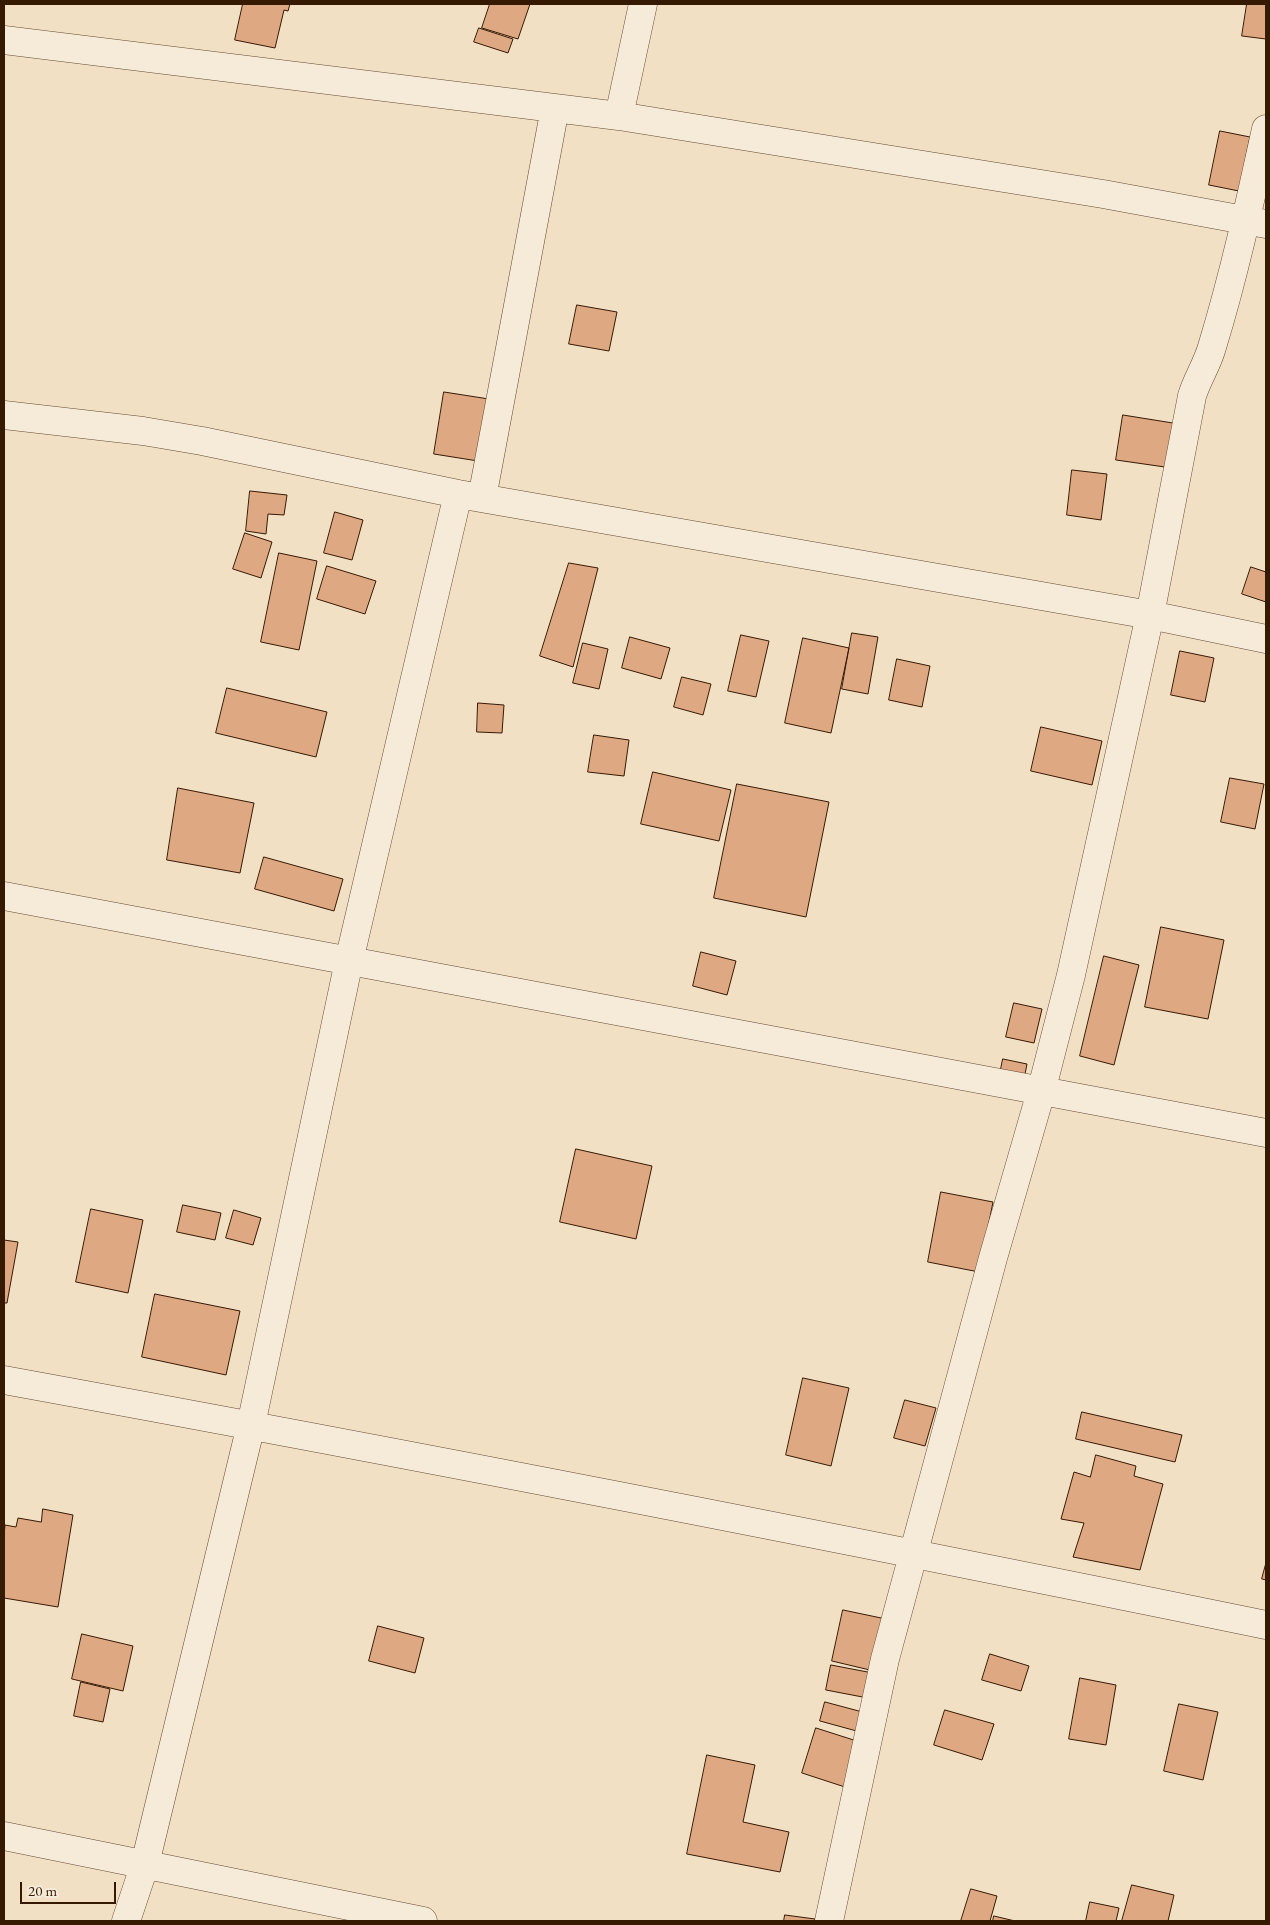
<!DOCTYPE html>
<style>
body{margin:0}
#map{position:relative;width:1270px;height:1925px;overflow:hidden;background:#f1e0c4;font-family:"EB Garamond",serif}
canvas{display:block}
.frame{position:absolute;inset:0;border:5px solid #361901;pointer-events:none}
.scale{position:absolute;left:20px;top:1882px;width:96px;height:22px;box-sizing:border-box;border:2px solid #361901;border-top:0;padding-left:6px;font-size:15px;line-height:18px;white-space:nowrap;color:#361901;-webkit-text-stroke:4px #f6ebd9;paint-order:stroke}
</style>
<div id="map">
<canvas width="1270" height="1925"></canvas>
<div class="frame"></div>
<div class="scale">20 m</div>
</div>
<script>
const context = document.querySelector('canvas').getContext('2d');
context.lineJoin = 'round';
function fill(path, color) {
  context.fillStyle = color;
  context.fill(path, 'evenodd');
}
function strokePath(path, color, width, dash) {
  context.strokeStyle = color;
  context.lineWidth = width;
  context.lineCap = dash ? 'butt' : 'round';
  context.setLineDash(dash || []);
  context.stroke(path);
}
const building = new Path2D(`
 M243 4H290L288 11 284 10 275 48 235 40Z
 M490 4H530L518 39 482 28Z
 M1247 4H1266V39L1242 36Z
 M479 28 513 39 508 53 474 42Z
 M1220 131 1250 137 1239 191 1209 185Z
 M577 305 617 312 609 351 569 344Z
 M444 392 489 399 478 461 434 454Z
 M1123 415 1179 424 1172 468 1116 460Z
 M1072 470 1107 474 1101 520 1067 515Z
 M250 491 287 495 284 515 268 514 266 534 246 531Z
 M335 512 363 520 352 560 324 553Z
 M245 533 272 542 261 578 233 569Z
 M279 553 317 561 299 650 261 642Z
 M569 563 598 568 573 667 540 656Z
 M327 566 376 581 365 614 317 599Z
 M1251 567 1266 572V602L1242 594Z
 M852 633 878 637 868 694 842 689Z
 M741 635 769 641 756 697 728 691Z
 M630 637 670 648 661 679 622 668Z
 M803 638 849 648 831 733 785 723Z
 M583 643 608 649 599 689 573 683Z
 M1180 651 1214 658 1205 702 1171 695Z
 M897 659 930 666 922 707 889 700Z
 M682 677 711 684 703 715 674 707Z
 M227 688 327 712 316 757 216 733Z
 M478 703 504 705 502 733 477 732Z
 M1041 727 1102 741 1092 785 1031 771Z
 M594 735 629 740 624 776 588 772Z
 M653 772 731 790 719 841 641 824Z
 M1230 778 1264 784 1255 829 1221 822Z
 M737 784 829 802 806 917 714 898Z
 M178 788 254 803 240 873 167 860Z
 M264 857 343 879 334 911 255 889Z
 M1161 927 1224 940 1208 1019 1145 1007Z
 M701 952 736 961 727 995 693 986Z
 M1104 956 1139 965 1114 1065 1080 1056Z
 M1014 1003 1042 1009 1034 1043 1006 1037Z
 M1003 1059 1027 1064 1023 1084 999 1079Z
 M576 1149 652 1166 636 1239 560 1222Z
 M941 1192 993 1202 979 1272 928 1262Z
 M183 1205 221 1213 215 1240 177 1232Z
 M91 1209 143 1220 128 1293 76 1282Z
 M234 1210 261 1218 253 1245 226 1238Z
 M4 1240 18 1242 7 1303H4Z
 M155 1294 240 1311 226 1375 142 1357Z
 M803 1378 849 1388 831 1466 786 1455Z
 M905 1400 936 1408 925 1446 894 1438Z
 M1082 1412 1182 1435 1175 1462 1076 1439Z
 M1096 1455 1136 1466 1134 1476 1163 1484 1140 1570 1073 1557 1084 1523 1061 1519 1074 1472 1090 1477Z
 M43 1509 73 1515 58 1607 4 1598V1535L5 1525 16 1527 18 1518 41 1522Z
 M1266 1563V1580L1262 1579Z
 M843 1610 886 1619 874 1671 832 1661Z
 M378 1626 424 1638 415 1673 369 1661Z
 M82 1634 133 1646 123 1691 72 1679Z
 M990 1654 1029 1666 1021 1691 982 1680Z
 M831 1665 878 1674 873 1699 826 1690Z
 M1080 1678 1116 1685 1106 1745 1069 1739Z
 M81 1682 110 1689 103 1722 74 1716Z
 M825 1702 870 1714 864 1733 820 1721Z
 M1179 1704 1218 1712 1203 1780 1164 1771Z
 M945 1710 994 1724 982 1760 934 1745Z
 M816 1728 863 1743 848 1788 802 1773Z
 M707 1755 755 1765 743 1822 789 1832 780 1872 687 1854Z
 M1132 1885 1174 1895 1168 1921H1122Z
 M971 1889 997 1896 990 1921H961Z
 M1090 1902 1119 1908 1116 1921H1086Z
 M785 1915 815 1919V1921H784Z
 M994 1916 1015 1921H993Z`);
fill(building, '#dea882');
strokePath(building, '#361901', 1);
const street = new Path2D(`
 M4 40 619 116 1103 194 1266 224
 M619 116 643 4
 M4 415 143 431 202 441 458 494 1150 615 1266 639
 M482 498 555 108
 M4 896 1266 1133
 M4 1380C426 1457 846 1539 1266 1625
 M4 1836 423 1921
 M126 1921 145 1864 251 1425 349 961 458 494
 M829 1921 885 1659 993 1258 1041 1092 1071 975 1150 615 1192 396C1197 379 1207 365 1212 347 1234 275 1250 202 1266 129`);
strokePath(street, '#654b32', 29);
strokePath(street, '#f6ebd9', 28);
</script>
